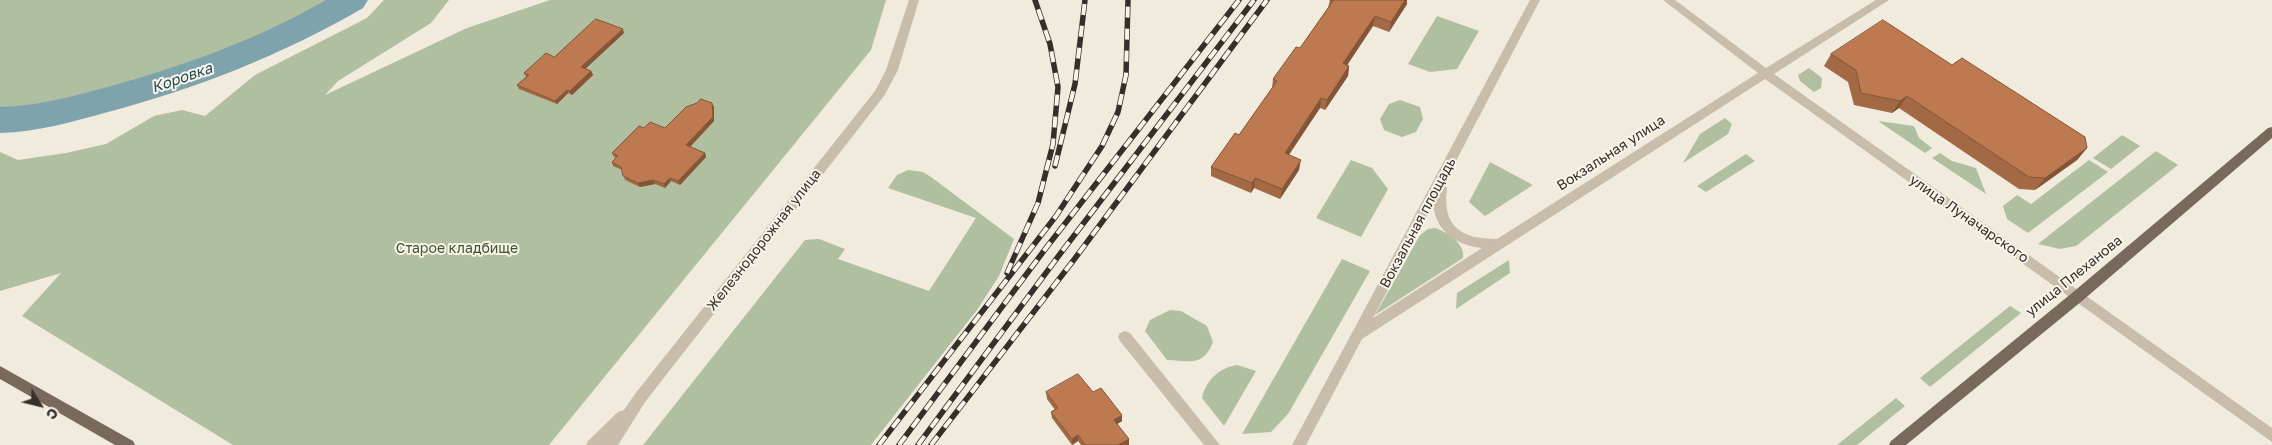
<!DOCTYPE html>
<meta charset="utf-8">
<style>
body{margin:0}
#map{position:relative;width:2272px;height:445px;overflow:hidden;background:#f1ebde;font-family:"Golos Text",sans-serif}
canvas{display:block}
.north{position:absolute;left:15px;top:380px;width:50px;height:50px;-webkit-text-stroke:4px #f9f4ea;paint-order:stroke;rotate:126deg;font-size:14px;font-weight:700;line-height:20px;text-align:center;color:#362f29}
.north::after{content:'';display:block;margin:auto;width:18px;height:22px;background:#362f29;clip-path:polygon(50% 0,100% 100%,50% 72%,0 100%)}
</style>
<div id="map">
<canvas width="2272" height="445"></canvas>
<div class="north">С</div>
</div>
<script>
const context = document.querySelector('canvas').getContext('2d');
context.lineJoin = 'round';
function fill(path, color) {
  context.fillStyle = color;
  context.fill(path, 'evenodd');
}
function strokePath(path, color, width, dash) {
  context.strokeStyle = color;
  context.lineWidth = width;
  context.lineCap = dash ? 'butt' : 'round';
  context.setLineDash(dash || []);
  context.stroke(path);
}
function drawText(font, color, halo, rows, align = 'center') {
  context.font = font + ' "Golos Text",sans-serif';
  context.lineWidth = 4;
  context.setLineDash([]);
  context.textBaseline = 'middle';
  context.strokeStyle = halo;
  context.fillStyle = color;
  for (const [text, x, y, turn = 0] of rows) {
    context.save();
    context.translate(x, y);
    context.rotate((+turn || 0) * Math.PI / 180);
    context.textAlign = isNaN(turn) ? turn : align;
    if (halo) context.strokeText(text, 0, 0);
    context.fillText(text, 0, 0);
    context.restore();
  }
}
fill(new Path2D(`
 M0 0H335L261 41 139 86 35 110H0Z
 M384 0H449L431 23 338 81 325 95 467 28 550 0H886L871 50 549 445H233L22 316 61 273 0 291V152L18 160 66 153 106 144 154 116 182 110 205 116 255 75 367 18Z
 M1437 16 1479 31 1457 69 1430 72 1408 64Z
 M1809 68 1822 78 1821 88 1814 92 1800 81 1798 75Z
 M1400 100 1420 107 1423 119 1416 132 1402 137 1384 130 1380 119 1389 104Z
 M1725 118 1732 124 1728 134 1683 163 1700 134Z
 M1878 121 1914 126 1919 138 1932 148 1925 153Z
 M2122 135 2140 146 2111 169 2093 158Z
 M2156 151 2178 165 2076 246 2060 249 2038 244Z
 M1940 153 1952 161 1976 168 1986 194 1932 158Z
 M1746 154 1755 161 1706 192 1697 186Z
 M1351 160 1372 168 1388 189 1361 237 1316 218Z
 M2089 160 2108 172 2028 233 2007 219 2003 206 2017 195 2031 204Z
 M1490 162 1533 185 1485 216 1469 202Z
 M908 170 923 172 931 177 1014 239 999 276 977 310 871 445H643L805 240 819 239 845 249 838 259 929 291 976 218 888 188 897 175Z
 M1435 228C1447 232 1466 244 1463 258L1375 315 1420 235 1428 229Z
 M1342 259 1370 271 1288 414 1271 432 1242 434Z
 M1509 260 1510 273 1456 309 1457 293Z
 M2010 306 2021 313 1930 387 1920 378Z
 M1170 310 1181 311 1207 326 1213 342C1203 367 1190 361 1167 360L1145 331 1150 320Z
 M1237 365 1256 371 1224 426 1202 398C1206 380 1219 368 1237 365Z
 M1896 398 1905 406 1857 445H1837Z`), '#b0bf9f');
fill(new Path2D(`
 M326 0H368L363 8C282 55 198 88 108 112 72 122 37 132 0 133V107C36 106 70 97 104 88 181 67 256 40 326 0Z`), '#7fa3ac');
fill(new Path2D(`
 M909 0H919L898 70 884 96 645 402 618 445H586L588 441 618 412 624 410 635 394 875 91 886 70Z
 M1530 0H1540L1444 184 1447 188C1442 226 1460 239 1497 239L1758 73 1663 0H1675L1766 68 1876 0H1889L1774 74 2272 428V442L1765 79 1362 339 1306 445H1292ZM1433 204C1436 232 1456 245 1482 248L1373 318Z
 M1125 331 1130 333 1220 445H1204L1120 341 1118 337 1120 333Z`), '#c8bcab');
fill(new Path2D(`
 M2272 127V138L2082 301 1906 445H1889L1891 441 2072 293 2268 128Z
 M0 366 133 441 135 445H115L0 379Z`), '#77695c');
const rail = new Path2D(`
 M1055 166 1075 84 1085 0
 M1007 273 1038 203 1053 144 1058 87 1050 44 1035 0
 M879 445 1056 216 1102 146 1118 112 1126 75 1128 0
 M899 445 1046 248 1239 0
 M918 445 1060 254 1254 0
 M931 445 1073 261 1267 0`);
strokePath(rail, '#362f29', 5.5);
strokePath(rail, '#f9f4ea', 4, [11]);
fill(new Path2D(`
 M1330 0 1407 4 1389 32 1373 26 1347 65 1349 66 1348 76 1325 110 1320 108 1289 155 1299 170 1280 199 1254 188 1251 193 1211 176V167L1239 135 1272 88 1273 79 1300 48 1328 8Z
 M624 33 585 69 591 71 593 75 572 95 568 93 557 104 519 89 517 85 526 77 524 73 554 57Z
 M1831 54 1952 65 2087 148 2077 160 2035 190 2019 189 1899 108 1892 113 1854 105 1848 82 1824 66Z
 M714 107V121L690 147 705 153 706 157 680 185 671 181 665 188 655 184 640 187 625 180 622 170 613 166 612 162 616 158 614 157 612 153 644 128H665Z
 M1046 392H1093L1122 421 1117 424 1129 439V445H1081L1078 441 1072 445 1052 418 1051 412 1055 410 1047 399Z`), '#a36945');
fill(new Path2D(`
 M1405 0H1407V4L1389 32 1391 22Z
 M1375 16 1373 26 1342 73 1343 63Z
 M623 29 624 33 583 71 581 67Z
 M1349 66 1348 76 1325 110 1327 100Z
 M591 71 593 75 572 95 570 91Z
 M567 90 568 93 557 104 555 101Z
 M1907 96 1899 108 1892 113 1900 101Z
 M1321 98 1320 108 1283 163 1285 153Z
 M712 103 714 107V121L688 149 686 145Z
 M2087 148 2077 160 2035 190 2045 178Z
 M705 153 706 157 680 185 678 181Z
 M1301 160 1299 170 1280 199 1282 189Z
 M670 178 671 181 665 188 664 184Z
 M1255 178 1254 188 1251 193 1252 183Z
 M653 180 655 184 640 187 638 183Z
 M1122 415V421L1114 426V420Z
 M1078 435V441L1072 445V439Z
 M1129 439V445H1118Z`), '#845538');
const building = new Path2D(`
 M1330 0H1405L1391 22 1375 16 1343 63 1349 66 1327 100 1321 98 1285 153 1301 160 1282 189 1255 178 1252 183 1211 167 1235 133 1239 135 1277 81 1273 79 1296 47 1300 48 1333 1Z
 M596 19 623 29 581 67 591 71 570 91 567 90 555 101 517 85 529 75 524 73 546 53 554 57Z
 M1883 20 1952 65 1962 58 2085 137 2087 148 2045 178 2029 177 1907 96 1900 101 1861 93 1856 70 1831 54Z
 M701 99 712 103 713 117 686 145 705 153 678 181 670 178 664 184 653 180 638 183 623 176 621 167 612 162 618 156 612 153 639 126 644 128 650 122 665 128 686 107 697 103Z
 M1078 374 1093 392 1101 388 1122 415 1114 420 1129 439 1118 445H1085L1078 435 1072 439 1051 412 1058 408 1046 392Z`);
fill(building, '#bd7a50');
strokePath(building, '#845538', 1);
drawText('14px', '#362f29', '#f9f4ea', [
 ["Вокзальная улица",1611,153,-33],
 ["улица Луначарского",1969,219,35],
 ["Вокзальная площадь",1418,223,-62],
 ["Железнодорожная улица",764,240,-52],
 ["улица Плеханова",2074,276,-39]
]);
drawText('14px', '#41532f', '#f9f4ea', [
 ["Старое кладбище",457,249]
]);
drawText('italic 15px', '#224a55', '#f9f4ea', [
 ["Коровка",182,78,-19]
]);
</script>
